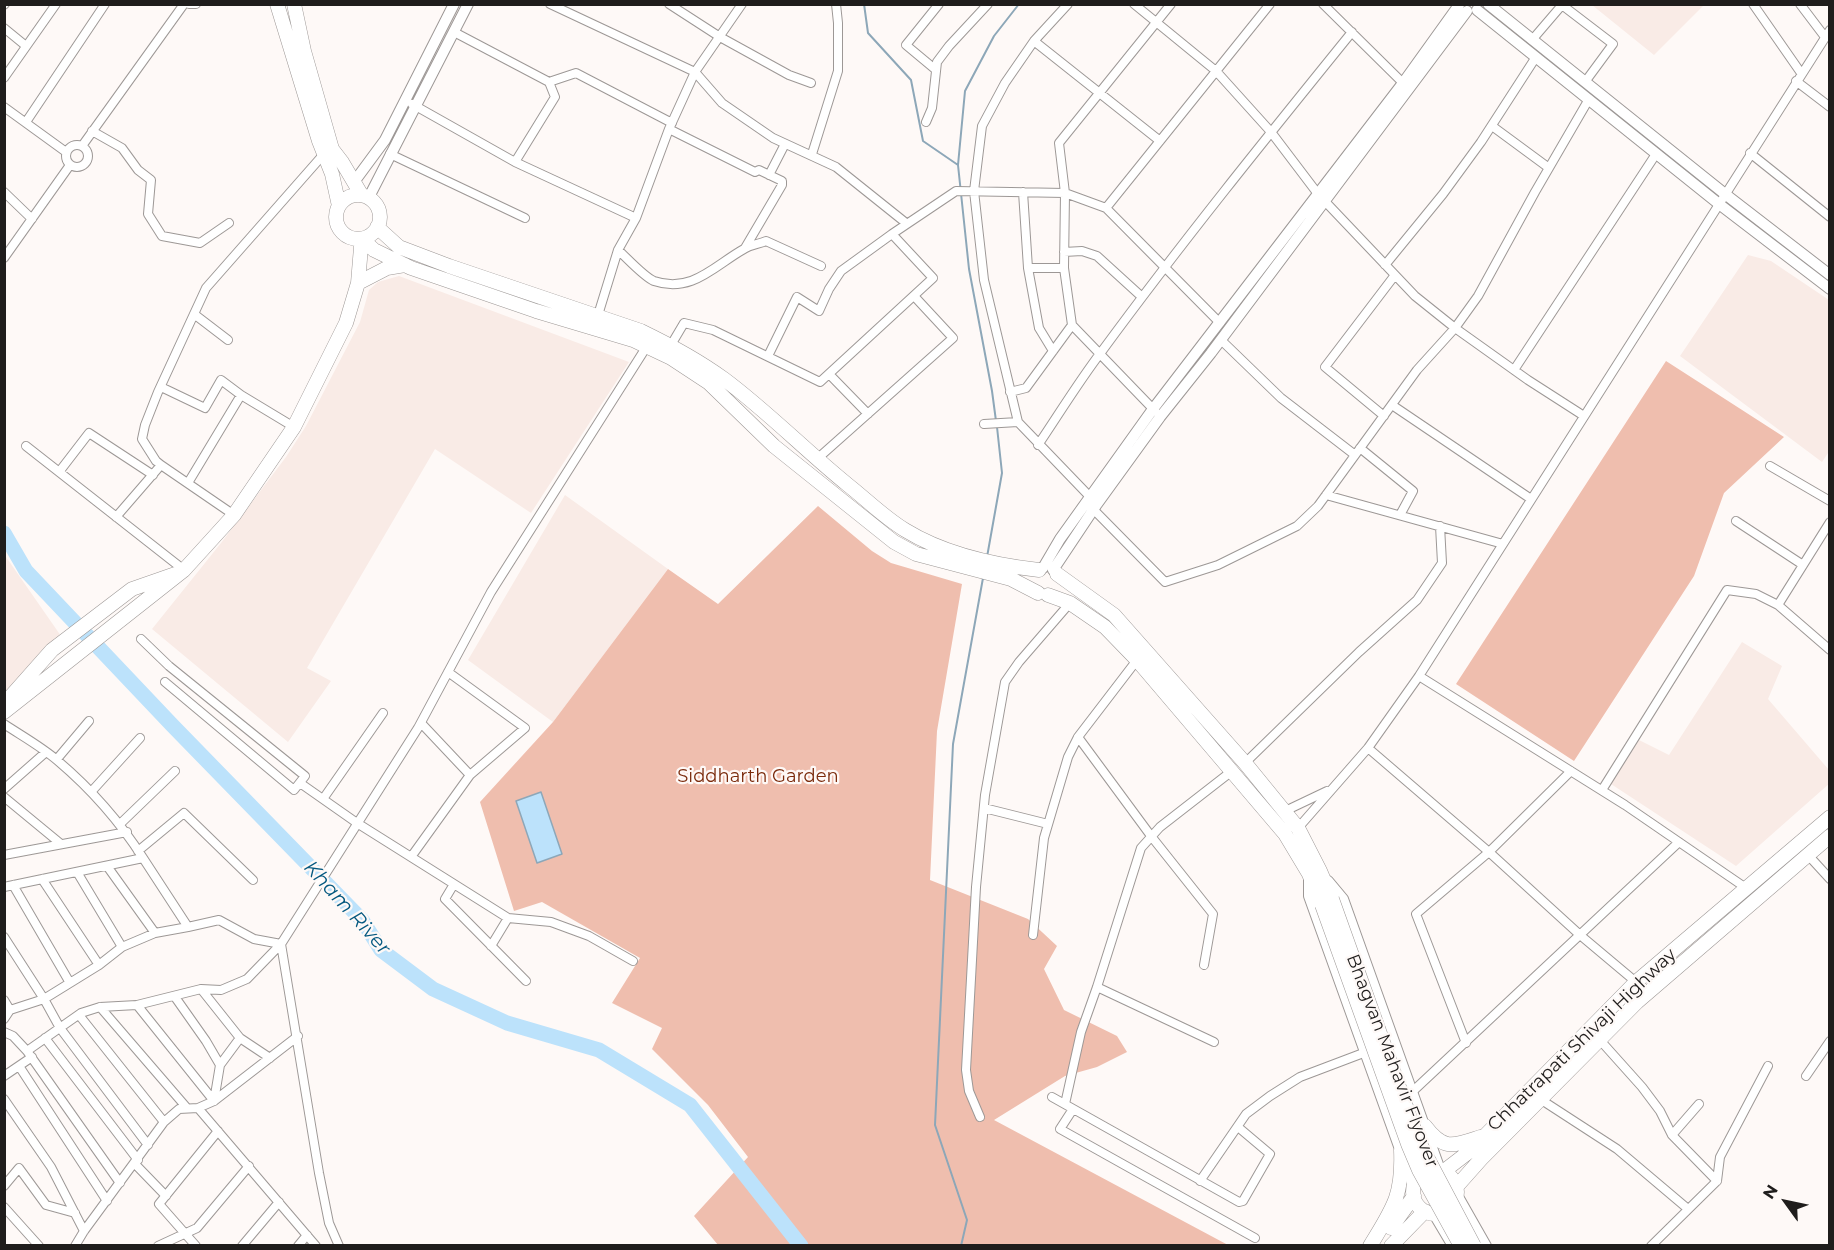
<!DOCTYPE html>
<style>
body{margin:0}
#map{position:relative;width:1834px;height:1250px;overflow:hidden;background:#fef9f7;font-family:Montserrat,sans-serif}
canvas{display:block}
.frame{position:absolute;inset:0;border:6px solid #1f1d1c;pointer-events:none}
.north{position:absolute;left:1756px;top:1172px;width:60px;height:60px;-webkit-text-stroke:4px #fef9f7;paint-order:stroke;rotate:303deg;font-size:16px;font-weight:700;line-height:24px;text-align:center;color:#1f1d1c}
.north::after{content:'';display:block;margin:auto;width:21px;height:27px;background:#1f1d1c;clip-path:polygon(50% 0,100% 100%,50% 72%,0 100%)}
</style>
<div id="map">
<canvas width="1834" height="1250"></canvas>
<div class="frame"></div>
<div class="north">N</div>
</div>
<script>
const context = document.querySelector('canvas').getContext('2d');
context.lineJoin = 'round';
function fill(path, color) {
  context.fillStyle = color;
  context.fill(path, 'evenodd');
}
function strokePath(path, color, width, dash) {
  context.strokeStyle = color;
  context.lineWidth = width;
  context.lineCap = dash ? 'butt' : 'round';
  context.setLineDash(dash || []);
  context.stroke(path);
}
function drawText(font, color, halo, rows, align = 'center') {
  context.font = font + ' Montserrat,sans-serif';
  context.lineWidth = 4.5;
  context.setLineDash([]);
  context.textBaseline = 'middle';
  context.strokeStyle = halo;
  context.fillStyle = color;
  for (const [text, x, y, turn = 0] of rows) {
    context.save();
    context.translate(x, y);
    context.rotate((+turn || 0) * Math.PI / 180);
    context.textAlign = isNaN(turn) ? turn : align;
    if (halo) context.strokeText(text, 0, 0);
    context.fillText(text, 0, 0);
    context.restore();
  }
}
fill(new Path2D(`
 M1592 5 1704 4V5L1654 55Z
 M1748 255 1771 261 1829 300 1830 450 1822 462 1680 356Z
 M399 276 629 362 531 513 435 449 307 668 331 681 288 742 152 629 221 543 286 457 306 426 360 322 369 290 378 282Z
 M565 495 668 569 553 722 468 660Z
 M4 554 61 636 4 695Z
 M1742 642 1782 666 1768 699 1829 770 1830 783 1736 866 1611 784 1639 740 1669 755Z`), '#f9ebe6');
fill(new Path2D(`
 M1666 361 1784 437 1724 493 1694 576 1574 761 1456 684Z
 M818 506 872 551 891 563 962 584 937 731 930 880 1028 919 1057 946 1044 969 1064 1010 1117 1036 1127 1052 1097 1067 1065 1076 994 1120 1228 1245H718L694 1216 748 1157 708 1105 652 1049 662 1028 612 1003 640 958 542 902 514 911 480 802 553 722 668 569 718 604Z`), '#efbeae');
const water = new Path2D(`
 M541 792 562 854 537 863 516 801Z`);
fill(water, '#bce2fb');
strokePath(water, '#8da7b8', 1.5);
strokePath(new Path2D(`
 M864 4 868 33 911 80 923 141 958 165 969 269 992 391 996 421
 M958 165 965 91 994 36 1019 4
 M987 557 1002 473 997 427
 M961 1246 967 1220 935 1125 953 744 983 578`), '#8da7b8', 2);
strokePath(new Path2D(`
 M4 533 26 571 172 725 362 920 381 950 433 989 507 1023 599 1050 690 1105 801 1246`), '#bce2fb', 15);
const minor = new Path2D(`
 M189 4H196
 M550 4 695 72 722 103 773 138 836 167 906 223
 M669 4 720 37 789 75 811 83
 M1068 4 1034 41 1005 83 982 126 974 191 984 280 1018 422 1094 501
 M1134 4 1216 71 1271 132 1318 194 1415 296 1455 328 1528 380 1584 416
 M1323 4 1403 83
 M1753 4 1801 73
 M1800 4 1825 37
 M4 5 5 4
 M4 28 26 46
 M454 32 549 82 555 97 515 162
 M1532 40 1562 5 1613 44 1585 82
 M1034 41 1160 141
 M936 70 906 45 939 4
 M4 78 56 4
 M1796 81 1830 107
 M549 82 576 73 672 123
 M412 104 515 162 636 218
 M4 107 66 152
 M26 122 105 4
 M926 122 932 108 937 62 949 46 988 4
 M1492 126 1549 168
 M669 129 755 172 759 170 782 181V185L745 248
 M92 131 122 148 138 170 151 180 148 214 162 236 200 243 229 223
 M66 156a11 11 0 1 1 22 0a11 11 0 1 1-22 0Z
 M82 146 184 4
 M1750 153 1830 217
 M390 154 525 218
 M812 154 838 71V23L836 4
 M769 175 785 144
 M4 192 32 219
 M1023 192 1028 268 1039 328 1053 351
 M1106 208 1270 4
 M618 250C627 258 644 277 654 281 692 294 715 265 744 249 750 245 759 244 766 241L821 266
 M1064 252 1082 251 1097 256 1142 297
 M4 258 70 165
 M1385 265 1443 194 1481 142 1536 57
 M1028 268H1064
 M194 314 228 340
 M598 315 618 250 636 218 669 129 695 72 742 4
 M1221 340 1281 398 1355 455
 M671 345 684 323 713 330 820 382 933 278 892 234 956 191 1065 193 1106 208 1220 323
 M768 356 797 297 819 311 829 289 841 271 892 234
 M1514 370 1656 154
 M829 374 868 414
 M161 387 205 408 221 380 241 395
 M1010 392 1026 388 1072 325
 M1392 405 1531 499
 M1156 412 1072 325 1064 268 1065 193 1059 143 1171 4
 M1384 416 1325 367 1395 275
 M984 424 1018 422
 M1038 445C1059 414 1079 381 1102 351 1182 242 1267 137 1352 32
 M26 446 184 570
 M1360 448 1413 491 1400 515
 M817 459 953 338 914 296
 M161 465 234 515
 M1770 466 1830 501
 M59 472 89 433 153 475
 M188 483 241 395 294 427
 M1326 495 1503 544
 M1094 510 1165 582 1218 565 1297 526 1318 506 1417 370 1455 328 1478 296 1535 192 1589 99
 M116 517 161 465 156 461 142 439 145 425 158 392 206 288 323 155
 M1736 521 1803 565
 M1778 605 1830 522
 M141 639 169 666 305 776 294 790 165 682
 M448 672 525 728 470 775
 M1419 676 1625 805 1746 888
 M4 724C22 736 42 747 58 761 91 789 120 822 143 858
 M1078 737 1151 836 1213 914 1204 965
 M1368 748 1489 852 1580 935 1636 982
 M57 759 89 721
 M1245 763 1359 652 1417 600 1442 563 1440 526
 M300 783 357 823 508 918 551 922 589 936 633 961
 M4 789 46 752
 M1602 790 1727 590 1756 594 1778 605 1830 650
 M91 792 140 738
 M4 797 61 844
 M323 799 383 713
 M984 808 1048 824
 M1285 811 1327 791
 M120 824 175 771
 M1298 828 1368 748 1419 676 1830 30
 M138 851 184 813 253 880
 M4 855 127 832
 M1808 855 1830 879
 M411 857 470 775 421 723
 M107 866 155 933
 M77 872 122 947
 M42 879 99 965
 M454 884 445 899 526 981
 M13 885 70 983
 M4 887 143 858 188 927 219 920 254 939 281 944
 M1033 935 1044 838 1068 757 1078 737 1137 660
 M4 937 44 999 60 1028 148 1145
 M491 946 508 918
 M1097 987 1214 1042
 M201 989 221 990 247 979 281 944
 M175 997 206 1041 220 1065 214 1101
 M4 1000 10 1010
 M137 1005 214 1101
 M100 1007 187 1108
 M79 1015 164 1122
 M4 1019 10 1010 44 999 99 965 122 947 155 933 188 927
 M4 1032 13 1036 27 1051 120 1183
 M45 1038 138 1160
 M1599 1039 1642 1087 1660 1111 1672 1135 1717 1181 1651 1246
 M1466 1043 1416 914 1489 852 1571 771
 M27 1051 81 1013 100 1007 137 1005 201 989 240 1038 270 1058
 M220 1065 240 1038
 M19 1066 107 1201
 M4 1076 32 1057
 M1806 1076 1830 1041
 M1412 1092 1679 842
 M1052 1097 1239 1202 1243 1201 1270 1154 1238 1127
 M4 1099 51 1167 84 1231
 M1540 1099 1617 1149 1688 1209
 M1065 1104 1081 1032 1097 987 1141 848 1160 827 1232 771
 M198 1108 316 1246
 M1073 1109 1060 1129 1255 1238
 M980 1117 969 1091 966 1070 976 887 985 795 1005 682 1019 662 1070 603
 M1672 1135 1699 1104
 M135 1164 166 1196
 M1200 1181 1246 1114 1270 1096 1300 1077 1366 1052
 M1717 1181 1720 1157 1768 1066
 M4 1186 19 1168 46 1205 75 1213
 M4 1207 39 1246
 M75 1246 84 1231 164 1122 179 1109 198 1108 214 1101 298 1036
 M158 1246 197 1228 249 1166
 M196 1246 159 1204 218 1131
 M242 1246 279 1202
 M298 1246 307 1235
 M339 1246 329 1223 319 1173 281 944 418 728 491 592 647 346`);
const tertiary = new Path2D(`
 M1488 4 1725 194 1830 275
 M1477 10 1719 204 1830 289
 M354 182 385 140 454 4
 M369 197 468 4
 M1043 568 1060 539 1153 409 1403 83 1459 5
 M1053 570 1097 504 1160 417 1211 353 1467 11
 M1309 877V896L1414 1188
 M1328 881 1343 899 1440 1170
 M1457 1195 1486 1246
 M1434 1214 1453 1246`);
const primary = new Path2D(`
 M277 4 319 141 332 174 339 206
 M294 4 304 51 332 149 342 162 361 194
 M336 217a22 22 0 1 1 44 0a22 22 0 1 1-44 0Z
 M377 227 399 247 449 266 641 331C670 345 698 360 724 379 767 411 806 451 848 485 867 500 885 518 905 530 944 554 994 565 1039 570
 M362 239 374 250 411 268 536 311 633 340 671 358 709 383 774 446 894 542 916 554 1011 579 1038 593
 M358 283 387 268 405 265
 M1057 574 1114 615 1245 763 1298 828 1320 871 1332 899
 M1048 595 1070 603 1105 627 1137 660 1285 834 1309 874 1322 905
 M4 704 52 650 132 589 175 574
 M4 712 184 570 234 515 294 427 346 323 358 283 361 247 359 239`);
const trunk = new Path2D(`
 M1425 1126C1444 1151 1453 1146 1480 1137
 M1413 1192a22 22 0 1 1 44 0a22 22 0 1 1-44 0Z
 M1444 1171 1470 1151 1636 982 1830 817
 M1457 1186 1481 1159 1637 1002 1830 836
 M1391 1228 1414 1196
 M1370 1246C1393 1208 1403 1196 1401 1150
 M1391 1246 1425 1211`);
strokePath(minor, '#9d9896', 10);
strokePath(tertiary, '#9d9896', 12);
strokePath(primary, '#9d9896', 15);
strokePath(trunk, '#9d9896', 15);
strokePath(minor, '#fff', 8);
strokePath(tertiary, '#fff', 10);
strokePath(primary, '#fff', 14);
strokePath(trunk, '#fff', 14);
const primaryBridge = new Path2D(`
 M1332 899 1418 1140 1474 1246
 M1322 905 1408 1144 1419 1170 1461 1246`);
strokePath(primaryBridge, '#9d9896', 15, []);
strokePath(primaryBridge, '#fff', 14);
drawText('18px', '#7b2b0c', '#fef9f7', [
 ["Siddharth Garden",758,777]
]);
drawText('18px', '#1f1d1c', '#fef9f7', [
 ["Chhatrapati Shivaji Highway",1582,1040,-44],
 ["Bhagvan Mahavir Flyover",1392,1061,69]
]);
drawText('italic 20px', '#055980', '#fef9f7', [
 ["Kham River",347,908,48]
]);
</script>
